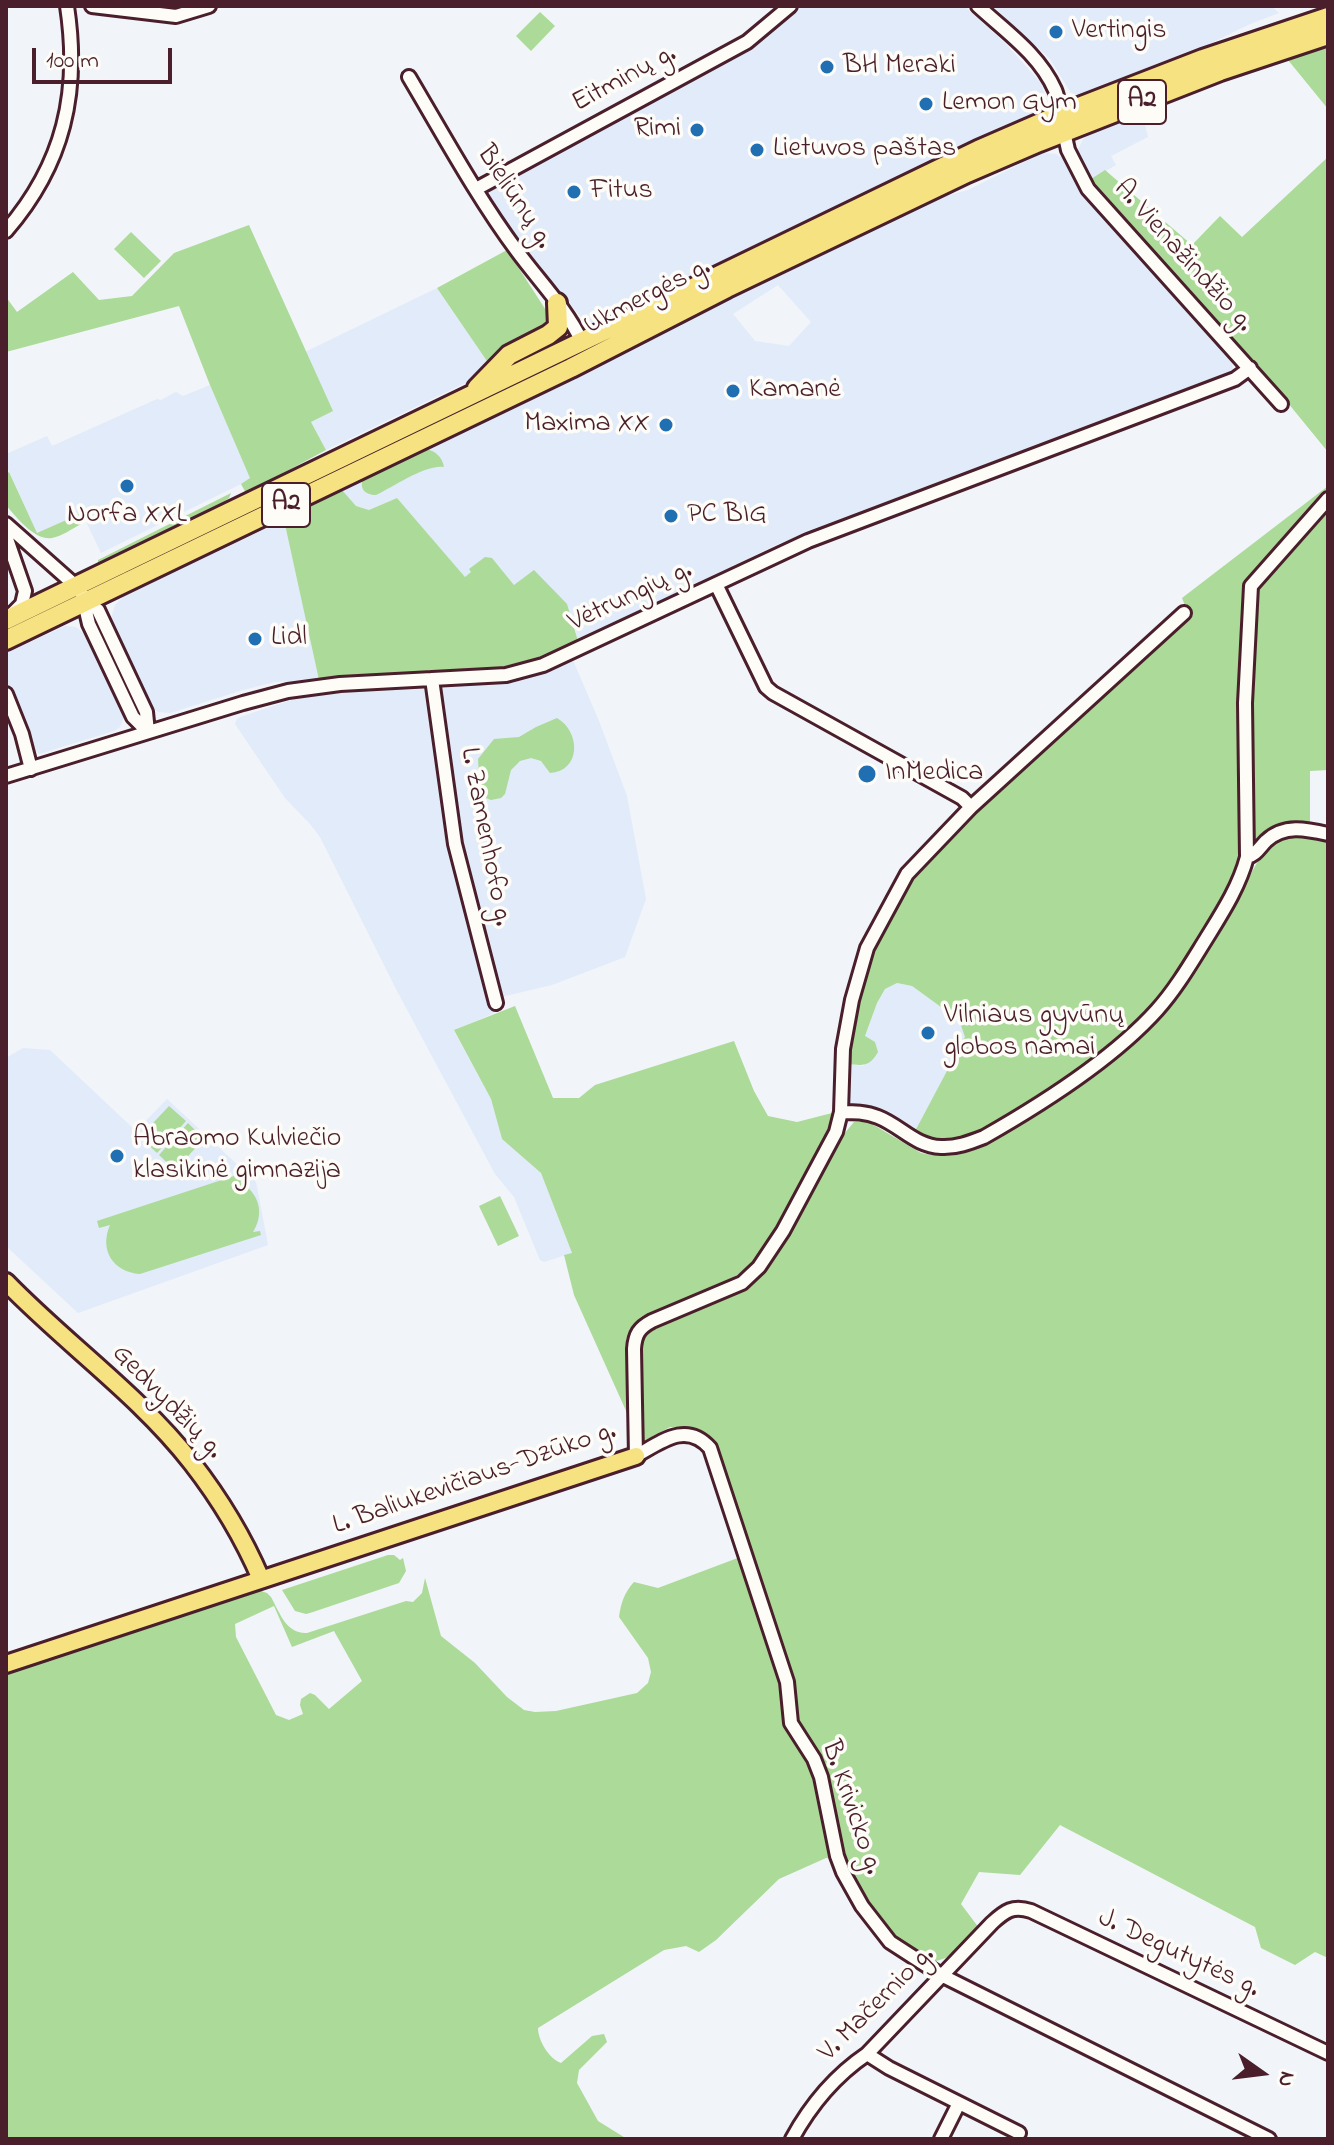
<!DOCTYPE html>
<meta charset="utf-8">
<style>
body{margin:0}
#map{position:relative;width:1334px;height:2145px;overflow:hidden;background:#f1f4f8;font-family:"Indie Flower",sans-serif}
canvas{display:block}
.frame{position:absolute;inset:0;border:8px solid #4a1f2b;pointer-events:none}
.north{position:absolute;left:1222px;top:2033px;width:80px;height:80px;-webkit-text-stroke:6px #fdfcf7;paint-order:stroke;rotate:104deg;font-size:22px;font-weight:700;line-height:32px;text-align:center;color:#4a1f2b}
.north::after{content:'';display:block;margin:auto;width:28px;height:36px;background:#4a1f2b;clip-path:polygon(50% 0,100% 100%,50% 72%,0 100%)}
.scale{position:absolute;left:32px;top:48px;width:140px;height:36px;box-sizing:border-box;border:4px solid #4a1f2b;border-top:0;padding-left:10px;font-size:24px;line-height:28px;white-space:nowrap;color:#4a1f2b;-webkit-text-stroke:6px #fdfcf7;paint-order:stroke}
</style>
<div id="map">
<canvas width="1334" height="2145"></canvas>
<div class="frame"></div>
<div class="north">N</div>
<div class="scale">100 m</div>
</div>
<script>
const context = document.querySelector('canvas').getContext('2d');
context.lineJoin = 'round';
function fill(path, color) {
  context.fillStyle = color;
  context.fill(path, 'evenodd');
}
function strokePath(path, color, width, dash) {
  context.strokeStyle = color;
  context.lineWidth = width;
  context.lineCap = dash ? 'butt' : 'round';
  context.setLineDash(dash || []);
  context.stroke(path);
}
function drawText(font, color, halo, rows, align = 'center') {
  context.font = font + ' "Indie Flower",sans-serif';
  context.lineWidth = 7;
  context.setLineDash([]);
  context.textBaseline = 'middle';
  context.strokeStyle = halo;
  context.fillStyle = color;
  for (const [text, x, y, turn = 0] of rows) {
    context.save();
    context.translate(x, y);
    context.rotate((+turn || 0) * Math.PI / 180);
    context.textAlign = isNaN(turn) ? turn : align;
    if (halo) context.strokeText(text, 0, 0);
    context.fillText(text, 0, 0);
    context.restore();
  }
}
fill(new Path2D(`
 M795 6H964L1004 42 1041 83 1045 96 1044 106 1033 117 596 324 585 322 517 240 490 195V187L741 52Z
 M993 6H1271L1279 13 1250 24 1189 54 1082 96 1071 93 1050 59Z
 M1142 113 1148 137 1111 156 1116 165 1088 181 1079 160 1078 150 1083 139 1089 134Z
 M1042 153 1056 154 1065 160 1082 188 1231 355 1233 368 1227 375 778 544 578 641 572 617 534 571 515 586 492 558 470 569 472 572 465 577 397 498 369 510 356 506 342 490 934 199 968 190ZM778 285 811 322 789 346 755 341 733 314Z
 M437 288 491 367 480 376 326 450 311 422 332 411 305 352Z
 M210 385 251 479 101 553 82 513 37 534 6 465V454L47 436 52 446 157 399 161 400 176 392 183 396Z
 M284 520 319 680 275 682 243 690 170 713 158 712 153 708 111 618 115 605 124 596Z
 M65 626 76 627 89 638 124 712V717L120 727 114 731 39 754 30 746 6 685V653Z
 M572 658 599 721 627 796 646 899 625 957 552 985 501 997 462 848 439 693 445 685 505 681 554 667Z
 M415 686 423 688 428 696 458 877 494 1013 454 1031 491 1099 502 1139 541 1173 572 1253 544 1262 540 1260 514 1197 495 1174 396 989 320 837 310 824 285 798 235 724 237 719 240 717 309 694 325 691Z
 M897 983 912 986 960 1020 965 1031V1038L914 1133 846 1110 849 1064 864 1066 865 1036 877 1003 885 989Z
 M23 1048 50 1050 136 1131 167 1099 256 1182 268 1245 78 1313 6 1246V1058Z`), '#e2ebf9');
fill(new Path2D(`
 M540 12 555 26 531 51 516 36Z
 M1328 43V109L1288 60Z
 M1328 157V452L1252 359 1167 270 1088 181 1105 170 1192 245 1220 216 1242 237Z
 M249 225 333 411 311 422 326 450 246 493 241 484 250 478 210 385 179 306 6 352V297L17 312 73 272 99 300 132 296 174 253Z
 M131 232 161 261 144 278 114 249Z
 M507 250 551 318 550 322 491 367 437 288Z
 M422 449C434 449 442 456 444 467 426 464 393 487 376 495 365 495 358 488 364 477Z
 M9 472 37 533 82 513 83 516 81 524C72 529 62 536 52 538 35 541 16 517 6 505V474Z
 M1328 486V770L1310 771V825L1284 826 1233 881 1210 921 1155 1002 1106 1052 987 1127 953 1139H940L914 1133 965 1037 959 1020 912 986 897 983 885 989 877 1003 865 1036 875 1042 878 1052C870 1066 864 1066 849 1064 854 1004 872 933 907 883 914 873 922 864 929 854L1189 616 1182 598Z
 M342 490 356 506 369 510 397 498 465 577 471 572 469 569 485 557 492 558 514 585 534 570 567 604 578 641 535 662 496 671 319 680 284 520Z
 M231 493 229 498 222 503 98 565V560Z
 M557 718C581 732 581 771 550 773L541 761 531 758 520 761 511 770 505 794 501 798 491 800 486 798 479 775 478 759 494 739 519 737 536 727Z
 M1293 834H1307L1328 839V1958L1315 1952 1295 1965 1261 1948 1255 1927 1060 1825 1020 1875 979 1872 961 1904 979 1928C962 1945 956 1958 931 1962L891 1937 872 1915 842 1859 826 1858 779 1879 716 1940 699 1952 686 1946 664 1950 538 2028C538 2040 549 2059 561 2063L592 2036 604 2034 607 2042 579 2070 577 2083 598 2121 627 2139H10L6 2136V1672L258 1590 267 1593 271 1597C280 1613 286 1634 307 1633L406 1601 413 1602 422 1593 425 1578 441 1636 475 1663 507 1697 524 1710 535 1712 556 1711 637 1693 648 1683 651 1672 648 1658 619 1617C621 1603 624 1593 634 1582L658 1588 743 1556 716 1453 692 1431 681 1427H670L642 1442 638 1344 645 1330 752 1283 777 1251 844 1134 854 1122 867 1121 921 1153 931 1155 961 1153 982 1147 1079 1086 1134 1041 1165 1012 1199 965 1258 861C1268 847 1276 839 1293 834ZM274 1606 292 1647 334 1631 362 1681 329 1709 315 1695 310 1693 301 1699 300 1705 303 1714 289 1720 276 1715 236 1637 235 1624Z
 M515 1006 553 1098H579L595 1085 734 1041 754 1091 768 1116 797 1122 832 1113 830 1125 816 1155 764 1247 748 1267 730 1280 642 1316C633 1324 628 1329 626 1341L630 1412 627 1413 574 1295 564 1255 572 1253 541 1173 502 1139 491 1099 454 1030Z
 M169 1106 186 1121 157 1153 140 1137Z
 M188 1123 204 1139 175 1170 159 1155Z
 M246 1172 248 1179 240 1182C259 1193 265 1213 253 1232L260 1231 261 1235 140 1274C113 1272 99 1250 110 1225L99 1228 97 1221Z
 M500 1196 519 1236 498 1246 479 1206Z
 M388 1555H394L400 1560 403 1558 406 1571 399 1583 313 1612 306 1614 295 1611 282 1590Z`), '#abda99');
const minor = new Path2D(`
 M92 6 176 16 209 6
 M978 6C1005 31 1039 54 1055 90 1058 97 1059 106 1061 114
 M409 77C444 136 477 197 517 251 539 281 566 308 582 342
 M1064 132 1068 150 1088 189 1281 404
 M476 189 747 42 790 6
 M6 231C64 164 80 92 67 6
 M6 524 77 587 87 602 98 610 146 712 148 732
 M6 536 25 591 22 604 13 613
 M716 584 766 687 773 693 962 798 971 807
 M87 602 86 611 89 624 133 717 148 732
 M1184 613 971 807 907 874 867 948 852 1000 843 1049 841 1112 836 1132 783 1231 759 1267 742 1283 652 1321C639 1328 635 1334 634 1349L636 1456C661 1442 686 1421 710 1448L787 1682 791 1723 814 1759 821 1777 837 1856 843 1872 862 1906 890 1942 941 1975 1269 2139
 M432 679 455 844 496 1003
 M6 694 22 734 31 769
 M6 776 243 703 288 691 340 684 506 675 543 665 808 541 1235 379 1250 368
 M1247 857 1245 703 1251 586 1328 499
 M841 1112C854 1112 866 1112 878 1117 901 1126 915 1146 941 1147 956 1148 971 1142 984 1137 1042 1104 1113 1059 1157 1010 1176 989 1191 963 1206 939 1222 913 1239 887 1247 857 1256 855 1259 848 1266 841 1284 824 1306 829 1328 834
 M867 2054 889 2068 1019 2133
 M792 2139C810 2106 836 2075 867 2054L992 1923C1005 1911 1013 1905 1031 1911L1328 2053
 M941 2139 959 2103`);
const major = new Path2D(`
 M6 1282C66 1344 139 1395 192 1463 220 1499 243 1537 261 1579
 M6 1664 636 1456`);
const highway = new Path2D(`
 M477 388 509 355 548 335 558 327 557 303
 M6 620 978 150 1061 114 1203 59 1328 17
 M6 640 571 368 727 288 967 173 1039 142 1220 71 1328 35`);
strokePath(minor, '#4a1f2b', 18);
strokePath(major, '#4a1f2b', 22);
strokePath(highway, '#4a1f2b', 24);
strokePath(minor, '#fdfcf7', 12);
strokePath(major, '#f7e281', 16);
strokePath(highway, '#f7e281', 18);
for (const [x, y, r, color] of [
 [1056,32,8,"#1f6fb2"],
 [827,67,8,"#1f6fb2"],
 [926,104,8,"#1f6fb2"],
 [697,130,8,"#1f6fb2"],
 [757,150,8,"#1f6fb2"],
 [574,192,8,"#1f6fb2"],
 [733,391,8,"#1f6fb2"],
 [666,425,8,"#1f6fb2"],
 [127,486,8,"#1f6fb2"],
 [671,516,8,"#1f6fb2"],
 [255,639,8,"#1f6fb2"],
 [867,774,10,"#1f6fb2"],
 [928,1033,8,"#1f6fb2"],
 [117,1156,8,"#1f6fb2"]
]) {
  const dot = new Path2D();
  dot.arc(x, y, r, 0, 2 * Math.PI);
  context.fillStyle = color;
  context.fill(dot);
  strokePath(dot, '#fdfcf7', 3);
}
for (const [x, y, w] of [
 [1142,102,48],
 [286,505,48]
]) {
  const box = new Path2D();
  box.roundRect(x - w / 2, y - 22, w, 44, 6);
  context.fillStyle = '#fdfcf7';
  context.fill(box);
  strokePath(box, '#4a1f2b', 2);
}
drawText('bold 26px', '#4a1f2b', null, [
 ["A2",1142,102],
 ["A2",286,505]
]);
drawText('28px', '#4a1f2b', '#fdfcf7', [
 ["Vertingis",1072,32],
 ["BH Meraki",843,67],
 ["Lemon Gym",942,104],
 ["Rimi",681,130,"right"],
 ["Lietuvos paštas",773,150],
 ["Fitus",590,192],
 ["Kamanė",749,391],
 ["Maxima XX",650,425,"right"],
 ["Norfa XXL",127,516,"center"],
 ["PC BIG",687,516],
 ["Lidl",271,639],
 ["InMedica",885,774],
 ["Vilniaus gyvūnų",944,1017],
 ["globos namai",944,1049],
 ["Abraomo Kulviečio",133,1140],
 ["klasikinė gimnazija",133,1172]
], 'left');
drawText('28px', '#4a1f2b', '#fdfcf7', [
 ["Eitminų g.",625,80,-28],
 ["Bieliūnų g.",513,198,57],
 ["A. Vienažindžio g.",1182,257,48],
 ["Ukmergės g.",648,298,-27],
 ["Vėtrungių g.",631,598,-25],
 ["L. Zamenhofo g.",484,837,79],
 ["Gedvydžių g.",166,1403,46],
 ["L. Baliukevičiaus-Dzūko g.",475,1480,-19],
 ["B. Krivicko g.",850,1808,71],
 ["J. Degutytės g.",1178,1955,25],
 ["V. Mačernio g.",878,2005,-45]
]);
</script>
